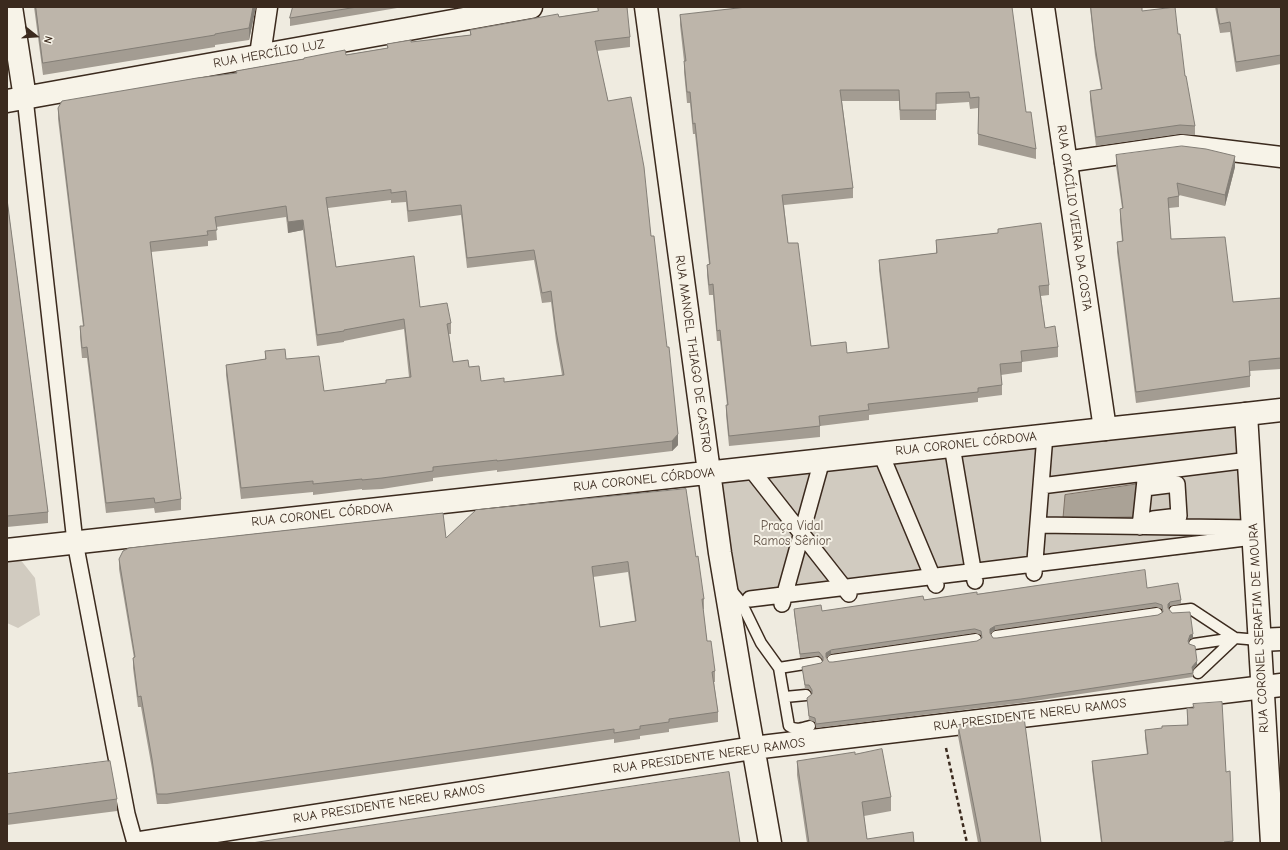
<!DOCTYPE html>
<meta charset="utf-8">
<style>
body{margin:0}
#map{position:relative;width:1288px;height:850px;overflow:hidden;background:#efebe0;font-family:"Comic Neue",sans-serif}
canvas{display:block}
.frame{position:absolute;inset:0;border:8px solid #3b2a1e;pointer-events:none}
.north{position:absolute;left:16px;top:16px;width:40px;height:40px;-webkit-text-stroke:3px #f7f3e8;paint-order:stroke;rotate:107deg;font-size:11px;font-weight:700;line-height:16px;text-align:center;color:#3b2a1e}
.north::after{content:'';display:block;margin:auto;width:14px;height:18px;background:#3b2a1e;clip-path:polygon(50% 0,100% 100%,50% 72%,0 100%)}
</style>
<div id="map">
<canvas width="1288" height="850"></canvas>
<div class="frame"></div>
<div class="north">N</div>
</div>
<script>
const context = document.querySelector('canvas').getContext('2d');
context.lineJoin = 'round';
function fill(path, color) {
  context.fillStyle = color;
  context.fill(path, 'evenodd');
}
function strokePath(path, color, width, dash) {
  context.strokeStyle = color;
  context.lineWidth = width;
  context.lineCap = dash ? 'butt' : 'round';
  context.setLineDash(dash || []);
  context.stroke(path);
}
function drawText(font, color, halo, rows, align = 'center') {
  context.font = font + ' "Comic Neue",sans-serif';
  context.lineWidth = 4;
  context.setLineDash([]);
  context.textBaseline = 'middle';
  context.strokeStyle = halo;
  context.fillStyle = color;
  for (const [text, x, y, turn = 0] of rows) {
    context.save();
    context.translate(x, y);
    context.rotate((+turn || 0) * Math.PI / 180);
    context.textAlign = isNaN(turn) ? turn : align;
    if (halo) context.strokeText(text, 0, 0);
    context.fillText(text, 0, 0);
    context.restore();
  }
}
fill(new Path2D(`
 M1246 414 1254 546 761 607 725 582 709 473Z
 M12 549 35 578 40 615 18 628 7 623V550Z`), '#d1cbc0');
const water = new Path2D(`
 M1139 484 1134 517 1063 518 1065 495Z`);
fill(water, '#aaa296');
strokePath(water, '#7e7266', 1);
const service = new Path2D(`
 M731 590 741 602 761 643 779 668 789 726C796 731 802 728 810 726
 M1174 611 1191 609 1235 638
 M996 636 1157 613
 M1194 644 1235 638 1259 640
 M832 660 976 639
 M779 668 817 662
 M1198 673 1235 638
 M785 697 806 695`);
const pedestrian = new Path2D(`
 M25 98 75 542 127 814 135 843
 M952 446 975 581
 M881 454 936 585
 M750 468 849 594
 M1041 486 1249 460
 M1145 488 1177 484 1179 516 1153 519
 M1038 525 1253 528
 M1140 527 1145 480
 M1034 573 1045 435
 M750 599 1253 537
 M782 604 822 460`);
const minor = new Path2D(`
 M260 55 267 7
 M1065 162 1182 145 1281 157`);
const tertiary = new Path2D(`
 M11 7 25 98
 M646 7 720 553 743 690 770 843
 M7 101 531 7
 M1246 414 1281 410
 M7 550 1105 429
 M1259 640 1281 639
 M139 843 753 748 1281 685`);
const secondary = new Path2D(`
 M1043 7 1105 429 1246 414 1272 843`);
strokePath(service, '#3b2a1e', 13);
strokePath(pedestrian, '#3b2a1e', 18);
strokePath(minor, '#3b2a1e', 23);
strokePath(tertiary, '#3b2a1e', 25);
strokePath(secondary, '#3b2a1e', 25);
strokePath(new Path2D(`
 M946 748 967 843`), '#3b2a1e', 2.5, [4, 3]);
strokePath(service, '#f7f3e8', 10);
strokePath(pedestrian, '#f7f3e8', 15);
strokePath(minor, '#f7f3e8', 20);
strokePath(tertiary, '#f7f3e8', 22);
strokePath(secondary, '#f7f3e8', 22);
fill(new Path2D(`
 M34 7H256L249 40 215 45V47L43 75Z
 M293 7H403L290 26V18Z
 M598 7 630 37V47L597 51 608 101 651 236 678 445 672 451 497 472V470L433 478V481L382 489 362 490V489L313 495V492L241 499 226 375V365L265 359V351L286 359 324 391 386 383 409 377 404 329 344 341V342L317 346 303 230 288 233 286 217 216 227 217 240 208 241V246L151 252 181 499V510L155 513 154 508 106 513 87 358H82L80 337V326H83L58 119V108L236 73 387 48V44L411 42 470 35V30L598 11ZM391 200V203L406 202 408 222 461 215 467 268 534 260 542 303 551 302 556 341 562 375 504 382 481 381 469 367 453 362 449 334H451V323L420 307 336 267 328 208Z
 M747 7 1026 112 1036 149V159L978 145V108L970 109 969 102 936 104V120H900L899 101H842L853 188V198L784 205 788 243 811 346 847 353 888 348 879 270V260L936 253V240L998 233V229L1049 285V295L1041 296 1045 328 1058 347V357L1022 362V372L1001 375 1002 385V395L978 398V402L869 415V420L820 426V437L729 446 726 415V405H727L720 341H717L713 295H709L707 275V265L709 264 695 134H693L690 103H687L684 72V61L680 25V15Z
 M1090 7H1142V11L1178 34 1185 76 1195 126V135L1180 134 1096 146 1090 100V91L1101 89 1095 55Z
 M1215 7H1281V64L1236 72 1230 32 1220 33Z
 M1116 155 1235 167 1225 206 1179 195V207L1169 208 1171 239 1233 302 1281 298V369L1250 371V387L1136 403 1117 252V242L1122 241 1120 220V209L1122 208 1116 166Z
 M7 199 48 512V523L7 527Z
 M446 538 696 557 704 599V609H703L707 641 715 671V682H714L718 712V722L669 729V732L640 736V739L614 743V739L167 804H157L152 769 141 707H138L133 668V658H134L119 569V559ZM628 572 635 621 600 627 593 577Z
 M1147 588 1181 600V604L1170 606 1168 609 1193 638 1190 639 1188 642 1197 665 1193 670V677L1021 703 816 728 815 722 809 720 807 698 812 694V693L809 689H805L802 667 821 663 823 660 819 656 800 658 794 613V609L822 611 977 594ZM1156 607 1162 609 1163 612 1158 615 997 638H993L990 634 995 630ZM975 633 981 635 982 638 977 641 833 662H829L826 658 831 654Z
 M1193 704 1226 772 1233 843H1101L1092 769V761L1147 754 1145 738V730L1187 725V708H1193Z
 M958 725 1041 843H978L958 736Z
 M855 754 891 797V811L864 816 867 839 914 843H807L797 775V761Z
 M7 774 117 799V811L7 825Z`), '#a39c92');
fill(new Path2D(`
 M253 7H256L249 40V28Z
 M1235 156V167L1225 206V195Z
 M303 220V230L288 233V222Z
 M678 434V445L672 451V441Z
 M1170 602V606L1168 608V612V604Z
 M995 626V630L990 633V637V629Z
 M1193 634V638L1190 639 1188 645V641L1190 635Z
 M831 650V654L826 657V661V653Z
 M1197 661V665L1192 671V667Z`), '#847f77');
const building = new Path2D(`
 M36 7H253L249 28 215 34V35L43 63Z
 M293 7H357L290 18Z
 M598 7H627L630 37 595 41 608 101 631 97 644 167 651 236H654L667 347H669L678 434 672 441 497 461V460L433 467V471L382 478 362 480V479L313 484V481L241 488 226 365 266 359 265 351 285 349 286 359 319 356 324 391 386 383V380L411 377 404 319 344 330V331L317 335 303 220 288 222 286 206 215 217 217 230 207 231 208 235 150 242 181 499 155 503 154 498 106 503 87 347 82 348 80 326H84L58 108 62 101 197 78 237 73 236 71 304 59V58L345 50 346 55 388 48 387 44 411 40V42L471 35 470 30 558 14 559 17 598 11ZM391 190V193L406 191 408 211 461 205 467 258 534 250 542 293 551 291 556 331 564 375 504 382V378L481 381 479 366 469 367 468 360 453 362 447 324 451 323 447 303 420 307 414 256 336 267 326 198Z
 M747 7H1012L1026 112H1031L1036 149 978 134 979 97 970 98 969 92 936 93V110H900L899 90H840L853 188 782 195 788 243H798L811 346 846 342 847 353 889 348 879 260 937 253 936 240 998 233V229L1041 223 1049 285 1039 286 1045 328 1055 326 1058 347 1021 351 1022 362 1000 364 1002 385 978 388V392L868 404 869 410 819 416 820 426 729 436 726 405H728L720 330 717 331 713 284 709 285 707 265 710 264 695 123 693 124 690 92H687L684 61H686L680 15Z
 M1091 7H1142V11L1175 7 1178 34H1180L1185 76H1186L1195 126 1180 125 1096 137 1090 91 1102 89 1095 46Z
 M1217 7H1281V55L1236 62 1230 22 1220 24Z
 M1182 146 1206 149 1235 156 1225 195 1177 183 1179 196 1168 198 1171 239 1225 237 1233 302 1281 298V358L1249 361 1250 376 1136 392 1117 242 1123 241 1120 209 1123 208 1116 155Z
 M7 199 48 512 7 516Z
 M686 489 696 557 698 556 704 599H702L707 641H711L715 671 712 672 718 712 669 719V722L640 726V729L614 733V729L167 794H157L152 759 141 696 138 697 133 658 135 657 119 559 123 551 129 548 181 542 443 513 446 538 476 510ZM628 562 636 621 600 627 592 567Z
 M1145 570 1147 588 1178 583 1181 600 1170 602 1168 604V608L1172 613 1190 612 1193 634 1190 635 1188 641 1189 644 1195 646 1197 661 1192 667 1193 673 1021 699 816 724 815 718 809 716 807 698 812 694V690L809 685H805L802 667 821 663 823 661V657L819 652 800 654 794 609 821 605 822 611 923 596 924 600 977 592V594ZM1156 603 1162 605 1163 612 1158 615 997 638H993L990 633V629L995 626ZM975 629 981 631 982 638 977 641 833 662H829L826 657V653L831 650Z
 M1222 702 1226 772 1230 771 1233 841 1224 842V843H1102L1092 761 1148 754 1145 730 1162 728V726L1188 725 1187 708H1194L1193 704Z
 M1024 717 1041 843H981L958 725Z
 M882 749 891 797 862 802 867 839 913 832 914 843H809L797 761 855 752V754Z
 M110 761 117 799 7 814V774Z
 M729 772 740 843H252Z`);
fill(building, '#bdb5aa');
strokePath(building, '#847f77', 1);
drawText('13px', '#3b2a1e', '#f7f3e8', [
 ["RUA HERCÍLIO LUZ",269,54,-10],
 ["RUA OTACÍLIO VIEIRA DA COSTA",1074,218,82],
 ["RUA MANOEL THIAGO DE CASTRO",693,354,82],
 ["RUA CORONEL CÓRDOVA",966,444,-6],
 ["RUA CORONEL CÓRDOVA",644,480,-6],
 ["RUA CORONEL CÓRDOVA",322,515,-6],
 ["RUA CORONEL SERAFIM DE MOURA",1259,628,-93],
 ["RUA PRESIDENTE NEREU RAMOS",1030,715,-7],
 ["RUA PRESIDENTE NEREU RAMOS",709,756,-8],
 ["RUA PRESIDENTE NEREU RAMOS",389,804,-9]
]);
drawText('13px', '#605246', '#f7f3e8', [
 ["Praça Vidal",792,526],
 ["Ramos Sênior",792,541]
]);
</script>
